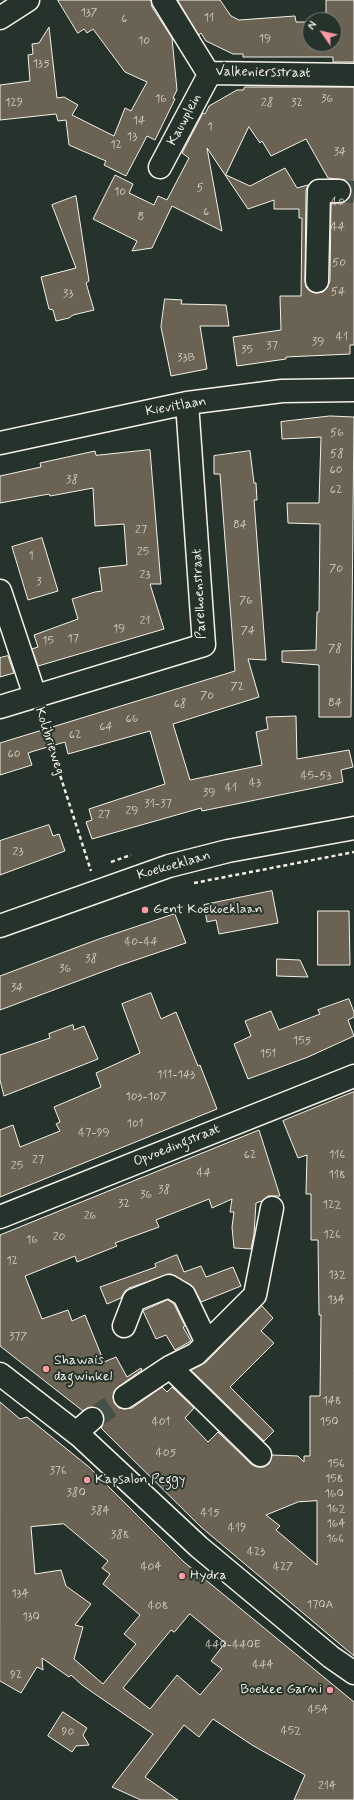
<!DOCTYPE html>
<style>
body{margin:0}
#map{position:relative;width:354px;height:1800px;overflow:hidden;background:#26332d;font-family:Mynerve,sans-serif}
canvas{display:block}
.north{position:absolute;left:302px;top:12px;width:40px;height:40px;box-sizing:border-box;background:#26332d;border:1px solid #787f78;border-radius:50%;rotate:304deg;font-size:11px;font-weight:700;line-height:16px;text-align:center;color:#f4f1e8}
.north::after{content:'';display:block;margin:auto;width:14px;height:18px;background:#ff9aa2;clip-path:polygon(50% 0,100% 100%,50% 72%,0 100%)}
</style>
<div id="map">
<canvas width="354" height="1800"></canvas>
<div class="north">N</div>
</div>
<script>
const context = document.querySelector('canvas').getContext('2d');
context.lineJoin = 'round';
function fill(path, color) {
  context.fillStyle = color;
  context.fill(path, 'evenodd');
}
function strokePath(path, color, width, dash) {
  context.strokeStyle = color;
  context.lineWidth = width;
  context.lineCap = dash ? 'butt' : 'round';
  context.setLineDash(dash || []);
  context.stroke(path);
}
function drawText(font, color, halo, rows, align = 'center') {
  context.font = font + ' Mynerve,sans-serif';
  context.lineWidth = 4;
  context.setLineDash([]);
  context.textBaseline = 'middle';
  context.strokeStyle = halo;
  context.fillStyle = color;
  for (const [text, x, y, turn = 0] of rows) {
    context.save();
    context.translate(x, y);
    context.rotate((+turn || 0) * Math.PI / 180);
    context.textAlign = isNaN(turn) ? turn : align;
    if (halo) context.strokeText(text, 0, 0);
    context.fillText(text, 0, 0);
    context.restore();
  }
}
const building = new Path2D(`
 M58 0H151L152 7 172 38 177 90 173 98 175 99 155 140 147 136 126 176 104 165 106 161 69 145 66 120 58 121 56 114 0 120V85L30 81 28 55 33 54 32 44 39 43 49 27 57 98 64 97 78 105 72 115 114 136 125 108 131 111 147 82 125 72 93 29 87 33 84 29 78 33Z
 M178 0H220L231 16 239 20 295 16 296 22H310V44H334V20H326V0H354V62H333V57H243V54H233L206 41 201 33 199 35Z
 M245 87H354V345H350V354L286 357V359L237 366 233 337 281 330 280 296H301L302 218H299V209H274V200L248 209 207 148 222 231 172 206 152 248 132 251 137 241 93 219 115 175 133 184 129 193 154 205 158 196 167 200 189 158 182 153 203 113 205 114 209 106 237 90H243ZM249 127 260 143 262 141 271 156 306 139 328 178 345 180 350 185 351 191 350 197 346 202 331 204 330 281 327 288 323 292 316 293 310 291 306 287 305 281 306 191 308 185 297 188 285 168 250 186 226 175Z
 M76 196 89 281 86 283 94 310 73 315 69 318 56 321 53 310 49 309 41 277 76 268 52 205Z
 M165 299 182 300 181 304 226 305 229 326H200L207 369 171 376 161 327Z
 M330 416 354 417 351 717H319V665L282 662V651L316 650 317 612H319L320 524 288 523 287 503H319L321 437 282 439 281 422Z
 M150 450 161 584H150L164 629 38 666 32 649 38 647 34 635 78 619 72 599 95 592 102 591 99 568 127 565 124 524 95 526 93 488 50 496 49 494 0 503V476L41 467 40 463 95 451 96 455Z
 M250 451 254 483H256L257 500H254L266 660 248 659 259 697 173 724 190 780 262 765 256 732 268 729 266 717 296 716 297 759 349 750 353 767 341 770 343 782 202 811 201 808 92 839 86 822 92 820 89 809 165 784 150 731 68 754 65 742 34 751 28 753 32 765 0 775V743L235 671 220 474H214V456Z
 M42 538 58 591 28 600 12 547Z
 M8 656 14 673 0 677V658Z
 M49 825 53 836 59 834 65 851 0 875V841Z
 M272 891 278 923 219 934 216 920 207 922 204 905Z
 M318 911H349L350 965H318Z
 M175 914 186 943 118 966 0 1010V976L99 939Z
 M277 959 300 960 308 977 277 976Z
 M151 993 161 1019 176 1012 198 1066 200 1065 217 1109 0 1197V1130L13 1125 20 1147 60 1131 56 1124 60 1122 54 1107 101 1087 96 1073 140 1053 122 1004Z
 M349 999 354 1012V1017L348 1020 354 1036 308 1057 248 1079 234 1044 251 1036 245 1021 271 1011 279 1030 320 1014 318 1010Z
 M73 1025 74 1030 84 1026 98 1059 4 1096 0 1080V1055L50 1038 49 1034Z
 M354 1092V1656L201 1527 101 1428 104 1423V1417L101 1411 96 1407H90L83 1411 0 1346V1235L259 1130 280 1196H268L262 1201 256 1203 254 1234 251 1249 234 1248 232 1227 234 1212H230L232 1199 212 1208 209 1199 156 1220 159 1227 115 1243 117 1246 77 1262 75 1256 25 1276 42 1319 68 1310 72 1321 85 1315 104 1362 116 1357 127 1377 141 1368 142 1370 118 1387 114 1391 113 1398 115 1404 119 1408 125 1409 132 1408 162 1387 167 1392 172 1387 194 1408 185 1418 208 1442 218 1432 251 1464 257 1467H264L269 1464 272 1455 298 1456 304 1462V1456H310V1396H320L321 1315H319L318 1240H311V1194H306L307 1155 298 1158 283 1121ZM317 1501V1565L276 1530 280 1526 266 1515 298 1502Z
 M177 1255 184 1272 201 1266 206 1277 233 1267 241 1286 201 1302 195 1290 191 1285 170 1274 129 1288 125 1291 121 1298 107 1304 100 1287 156 1267 155 1264Z
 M168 1300 174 1304 185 1326 183 1327 191 1341 175 1350 166 1335 156 1339 143 1311Z
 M262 1306 273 1318 261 1331 274 1343 230 1387 274 1431 264 1441 191 1370 205 1363Z
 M0 1402 20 1419 27 1417 89 1467 184 1562 354 1702V1800H294L305 1775 252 1745 213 1719 199 1737 184 1725 145 1777 178 1800H141L112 1787 153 1734 82 1685 71 1675 69 1677 42 1658 43 1670 37 1667 21 1693 0 1681ZM64 1524 108 1561 102 1568 110 1574 103 1584 140 1615 124 1634 136 1644 103 1684 74 1659 83 1627 75 1625 91 1604 66 1586 61 1570 35 1574 31 1527ZM190 1614 225 1643 211 1661 222 1669 200 1695 177 1675 150 1709 123 1688 171 1630 174 1632Z
 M63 1712 87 1728 83 1735 89 1745 76 1746 72 1752 48 1736Z`);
fill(building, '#6a6353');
strokePath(building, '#f4f1e8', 1);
strokePath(new Path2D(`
 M339 191 354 192
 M92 1419 125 1397`), '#455049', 22, [22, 11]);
const minor = new Path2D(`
 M163 0 205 68 210 73 354 75
 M0 18 28 0
 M160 167 210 73
 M317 281 319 191H339
 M0 443 187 403 282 391 354 390
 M0 591 35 696
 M0 707 204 645 187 403
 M0 926 169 866 228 851 354 828
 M0 1217 354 1076
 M124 1326 134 1300 169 1286 184 1295 207 1343
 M170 1367 260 1455
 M0 1374 80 1436 199 1547 331 1657 354 1673
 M125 1397 170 1367 196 1354 255 1295 272 1208
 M76 1433 92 1419`);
strokePath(minor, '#f4f1e8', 25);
strokePath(new Path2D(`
 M41 716 91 871
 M111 862 131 855
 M194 883 354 852`), '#f4f1e8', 2.5, [4, 3]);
strokePath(minor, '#26332d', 22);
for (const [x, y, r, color] of [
 [145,910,4,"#ff9aa2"],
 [46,1369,4,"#ff9aa2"],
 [87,1480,4,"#ff9aa2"],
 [182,1576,4,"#ff9aa2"],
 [330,1690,4,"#ff9aa2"]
]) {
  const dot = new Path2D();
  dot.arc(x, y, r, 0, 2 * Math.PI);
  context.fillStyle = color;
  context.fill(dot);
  strokePath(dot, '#26332d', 1.5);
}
drawText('12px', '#d2cec3', null, [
 ["137",89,13],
 ["11",209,18],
 ["6",124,19],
 ["19",265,39],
 ["10",144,41],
 ["135",41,64],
 ["16",161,99],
 ["36",327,99],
 ["129",14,103],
 ["28",267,103],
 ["32",297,103],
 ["14",139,121],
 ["1",210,127],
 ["13",132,137],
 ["12",116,145],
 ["34",340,152],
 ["5",200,188],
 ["10",120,192],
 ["40",338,202],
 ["6",206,212],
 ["8",141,217],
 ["44",338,227],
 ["50",339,263],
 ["54",338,292],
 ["33",68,294],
 ["41",342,337],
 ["39",318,342],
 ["37",272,346],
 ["35",247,350],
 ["33B",186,358],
 ["56",337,433],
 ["58",337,454],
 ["60",336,470],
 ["38",72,480],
 ["62",336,490],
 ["84",240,525],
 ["27",141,530],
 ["25",143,552],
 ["1",31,556],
 ["70",336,569],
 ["23",145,575],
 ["3",39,582],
 ["76",246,601],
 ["21",145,621],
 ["19",119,629],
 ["74",248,631],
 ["17",73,639],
 ["15",48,641],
 ["78",335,649],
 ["72",237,687],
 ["70",207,696],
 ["84",335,703],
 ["68",180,704],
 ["66",132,719],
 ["64",106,727],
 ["62",75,735],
 ["60",14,754],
 ["45-53",316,776],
 ["43",255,783],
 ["41",231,788],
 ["39",209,793],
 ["31-37",158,804],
 ["29",132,811],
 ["27",104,815],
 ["23",18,852],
 ["40-44",141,942],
 ["38",91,959],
 ["36",65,969],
 ["34",17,988],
 ["155",302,1041],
 ["151",268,1054],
 ["111-143",176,1075],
 ["103-107",146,1097],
 ["101",135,1124],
 ["47-99",94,1133],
 ["62",250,1155],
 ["116",337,1155],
 ["27",38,1160],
 ["25",17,1166],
 ["44",204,1173],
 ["118",337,1175],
 ["38",164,1190],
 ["36",146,1195],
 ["32",124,1204],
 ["122",332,1205],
 ["26",90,1216],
 ["126",332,1235],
 ["20",59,1237],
 ["16",32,1240],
 ["12",12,1261],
 ["132",337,1275],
 ["134",336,1300],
 ["377",18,1337],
 ["148",332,1401],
 ["401",161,1422],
 ["150",329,1422],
 ["405",166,1453],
 ["156",336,1464],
 ["376",58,1471],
 ["158",334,1479],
 ["380",76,1493],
 ["160",334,1494],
 ["162",336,1509],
 ["384",100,1511],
 ["415",210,1513],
 ["164",336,1524],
 ["419",237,1528],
 ["388",120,1535],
 ["166",335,1539],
 ["423",256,1552],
 ["404",151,1567],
 ["427",283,1567],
 ["134",20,1594],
 ["170A",320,1605],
 ["408",158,1606],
 ["130",31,1617],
 ["440-440E",233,1645],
 ["444",263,1665],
 ["92",16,1675],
 ["454",318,1710],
 ["452",291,1731],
 ["90",68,1732],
 ["214",327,1786]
]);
drawText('14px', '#f4f1e8', '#26332d', [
 ["Valkeniersstraat",263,73,1],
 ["Kauwplein",185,120,-62],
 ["Kievitlaan",176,407,-10],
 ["Parelhoenstraat",200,594,-93],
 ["Kolibrieweg",49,741,72],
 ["Koekoeklaan",174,866,-16],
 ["Opvoedingstraat",177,1146,-22]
]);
drawText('14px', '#f4f1e8', '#26332d', [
 ["Gent Koekoeklaan",153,910],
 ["Shawais",54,1361],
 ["dagwinkel",54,1377],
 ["Kapsalon Peggy",95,1480],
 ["Hydra",190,1576],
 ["Boekee Garni",322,1690,"right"]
], 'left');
</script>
